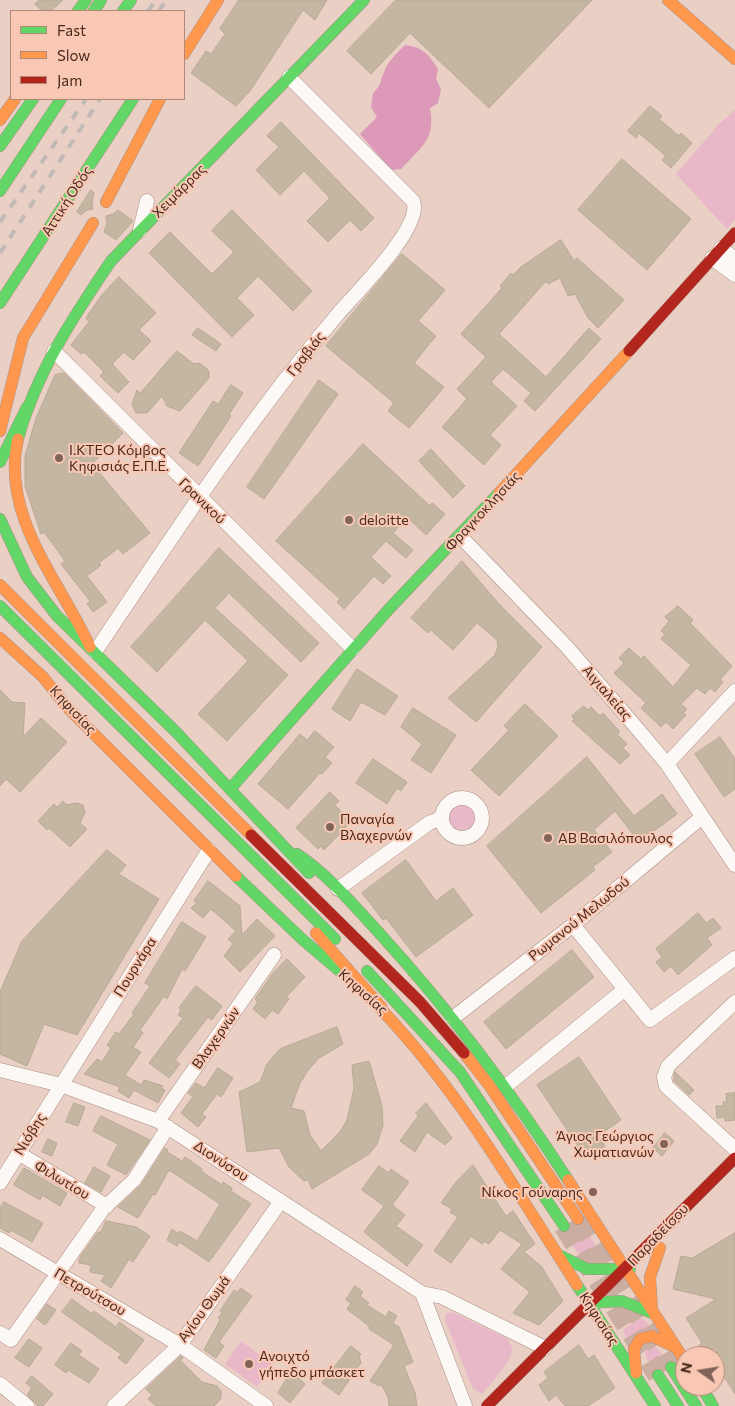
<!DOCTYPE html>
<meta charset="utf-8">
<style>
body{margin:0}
#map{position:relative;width:735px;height:1406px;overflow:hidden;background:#eacfc4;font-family:Commissioner,sans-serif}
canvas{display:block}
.legend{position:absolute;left:10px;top:10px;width:175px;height:90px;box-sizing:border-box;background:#f9c8b5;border:1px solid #b28878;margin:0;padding:6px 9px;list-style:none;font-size:15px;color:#48291c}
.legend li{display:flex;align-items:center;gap:10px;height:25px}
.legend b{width:25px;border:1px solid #b28878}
.north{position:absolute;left:675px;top:1346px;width:50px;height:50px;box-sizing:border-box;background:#f9c8b5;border:1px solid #b28878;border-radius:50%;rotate:283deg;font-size:14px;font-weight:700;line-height:20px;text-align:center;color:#48291c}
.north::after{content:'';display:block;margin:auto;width:18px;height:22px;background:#816357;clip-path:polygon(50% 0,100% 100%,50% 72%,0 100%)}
</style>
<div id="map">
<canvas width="735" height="1406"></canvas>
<ul class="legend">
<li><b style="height:6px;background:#63d668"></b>Fast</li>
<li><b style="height:6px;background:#ff974d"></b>Slow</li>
<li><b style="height:6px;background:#b3261e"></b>Jam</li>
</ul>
<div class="north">N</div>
</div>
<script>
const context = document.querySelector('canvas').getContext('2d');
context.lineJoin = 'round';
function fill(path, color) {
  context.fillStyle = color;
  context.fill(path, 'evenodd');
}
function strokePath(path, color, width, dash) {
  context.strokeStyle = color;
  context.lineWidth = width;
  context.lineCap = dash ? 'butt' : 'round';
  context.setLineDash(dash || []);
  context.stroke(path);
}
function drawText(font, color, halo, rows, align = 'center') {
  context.font = font + ' Commissioner,sans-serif';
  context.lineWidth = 4;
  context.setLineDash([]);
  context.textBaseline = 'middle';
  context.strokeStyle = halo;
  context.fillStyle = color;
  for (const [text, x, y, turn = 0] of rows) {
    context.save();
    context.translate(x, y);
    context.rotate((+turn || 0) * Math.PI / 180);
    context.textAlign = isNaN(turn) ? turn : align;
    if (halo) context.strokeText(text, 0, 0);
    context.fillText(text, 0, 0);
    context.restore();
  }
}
fill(new Path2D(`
 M735 110V220L727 229 676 174 719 124Z
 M449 817a13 13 0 1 1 26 0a13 13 0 1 1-26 0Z
 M584 1225 598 1250 583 1259 566 1238Z
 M452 1312 508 1339C510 1343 512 1347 512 1351 511 1362 490 1385 482 1394L473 1389 445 1320 446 1314Z
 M641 1318 653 1328 629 1346 623 1329Z
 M241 1341 273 1365 257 1387 225 1364Z
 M653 1345 674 1365 655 1378 645 1354 648 1346Z`), '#e8b8c9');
fill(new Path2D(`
 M405 45C422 47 429 54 438 69L436 79 441 89 438 103 430 108C436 140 421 147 401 169L391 170 360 134 377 117 371 107 373 93C381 86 380 81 384 72 388 61 397 53 405 45Z`), '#dc9ab8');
const building = new Path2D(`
 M40 0H63L51 11H42L35 4Z
 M239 0H327L315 20 303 10 250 91 236 106 191 73 206 51 211 54 225 34 220 29Z
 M396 0H592L489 108 410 33 371 74 347 51Z
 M650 106 662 116 659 119 679 136 681 133 692 143 671 168 662 160 666 156 639 133 636 138 628 131Z
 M281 122 374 218 361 231 350 220 328 242 307 221 330 198 304 171 280 195 256 170 279 147 267 136Z
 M622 159 691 219 647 270 578 210Z
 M91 190 94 193 92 202 93 209 87 210 81 215 77 212Z
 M118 210 133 221 116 240 104 232 107 224 106 216 113 214Z
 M232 210 312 291 293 311 258 276 237 298 254 315 232 337 149 253 170 232 212 274 234 252 212 231Z
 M561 240 574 261 577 258 624 300 598 328 588 318 575 294 568 296 560 278 548 284 546 281 499 334 546 377 589 328 601 339 535 411 524 401 531 393 503 369 491 382 517 406 490 435 501 445 484 465 442 427 467 399 457 389 486 357 461 334 502 288 500 286 511 273 513 275 521 267Z
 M402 254 445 290 418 321 436 336 414 363 444 387 409 428 388 411 394 403 326 346Z
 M119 277 156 313 139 330 151 341 133 360 124 352 112 364 129 382 118 393 100 376 104 372 84 352 81 354 71 345 89 322 86 318 101 296Z
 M198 328 221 344 216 351 192 335Z
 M177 351 194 364 199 363 206 368 209 372V378L180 411 167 406 162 396 147 413H136L132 404 137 390 140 393Z
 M64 373 123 433 92 464 150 533 123 554 118 548 99 563 101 565 87 576 107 602 93 612 87 604 90 601 61 564 65 561 44 532 41 534 25 486V456L36 418 55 375Z
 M319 380 338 394 264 499 247 487Z
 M231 385 243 393 229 414 231 416 198 466 179 453 213 401 218 404Z
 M363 444 430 506 432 503 445 514 426 535 407 517 393 533 413 550 406 558 386 541 371 557 391 576 383 584 374 576 344 609 337 602 340 599 276 541Z
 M431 449 465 486 453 498 419 461Z
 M219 548 319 643 301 662 229 593 215 608 288 675 227 741 198 714 248 661 205 620 157 672 131 647Z
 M462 561 499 604 542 647 476 722 448 698 495 655 498 646 497 640 477 623 453 650 431 630 428 633 411 618Z
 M678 606 693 620 690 623 732 666 720 680 723 682 715 692 710 688 705 694 697 688 681 704 687 709 683 713 686 715 673 729 666 722 661 727 641 708 646 703 614 673 624 663 619 658 629 648 641 659 644 656 673 687 691 665 661 639 665 634 661 631 669 621 665 617Z
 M357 669 398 696 385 715 361 702 350 721 332 709Z
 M0 690 12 702 25 703 23 737 41 718 67 742 20 792 6 779 0 786Z
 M525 704 558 736 499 796 471 770 509 730 504 726Z
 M584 706 588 710 591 707 600 716 603 713 620 732 617 734 627 744 623 748 630 755 620 764 572 721 574 719 572 716Z
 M413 708 456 735 431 773 411 760 422 744 401 727Z
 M315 731 334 747 325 757 332 763 322 774 320 773 288 809 258 784 300 734 307 740Z
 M720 737 735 759V789L724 797 695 754Z
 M587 757 634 816 662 794 677 814 639 842 615 811 594 830 612 852 593 867 595 870 541 913 487 846Z
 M373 759 407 782 401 791 397 788 387 804 356 783Z
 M330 792 339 801 335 805 351 822 324 850 321 846 318 849 296 828Z
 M63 801 66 805 77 803 83 805 85 812 80 823 87 829 70 847 49 828 47 830 38 821 54 804 57 807Z
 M107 850 126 865 119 874 159 899 77 1035 44 1024 27 1066 0 1054V992L22 941Z
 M406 860 436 901 453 888 473 915 416 957 386 918 383 920 362 893Z
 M208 881 240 906 242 935 257 919 275 936 240 972 224 956 233 944 228 939 236 931 211 909 203 918 191 908 197 903 194 901Z
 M698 913 706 923 713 918 721 928 707 938 712 945 678 975 671 966 664 972 656 962 662 957 656 949Z
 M182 922 206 937 185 971 182 969 167 999 164 996 140 1030 143 1033 133 1047 141 1052 125 1075 141 1085 144 1080 163 1086 161 1088 165 1090 158 1103 134 1090 129 1098 118 1091 120 1087 84 1074 97 1059 102 1062 111 1048 107 1045 116 1032 119 1034 134 1014 132 1013 150 986 145 983Z
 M572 950 594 977 506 1049 484 1022Z
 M287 959 305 977 286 997 289 999 278 1014 272 1010 265 1019 253 1009 258 1002 255 999 273 973Z
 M196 986 222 1006 212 1020 208 1017 175 1060 180 1064 169 1078 149 1063 183 1018 178 1015 181 1010 179 1008Z
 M337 1027 343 1044 319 1058 309 1069 300 1083 291 1108 304 1111 310 1135 321 1151 340 1132 347 1120 354 1088 352 1065 369 1061 382 1106 383 1125 377 1144 369 1154 312 1189 308 1180 304 1181 289 1167 279 1148 247 1152 239 1092 260 1082 267 1064 280 1049Z
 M579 1057 621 1120 598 1136 605 1146 586 1158 537 1085Z
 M218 1068 233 1078 221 1097 217 1094 202 1114 206 1117 198 1127 181 1113 193 1097 188 1093 196 1083 204 1088Z
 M675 1072 694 1090 689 1095 674 1081Z
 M735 1093V1120L725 1121V1117L717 1118 716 1106H724L723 1102H727L726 1094Z
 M74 1103 85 1107 78 1126 66 1122Z
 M426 1103 452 1138 445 1145 427 1132 415 1152 400 1141 418 1116 416 1113Z
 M101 1116 150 1140 126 1175 107 1165 118 1144 93 1131Z
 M665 1133 674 1141 662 1156 653 1148Z
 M48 1139 57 1143 52 1156 42 1152Z
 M165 1148 168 1150 167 1152 182 1161 185 1157 202 1169 201 1171 222 1185 223 1182 232 1188 231 1191 251 1204 209 1262 179 1242 177 1246 167 1240 172 1229 178 1234 180 1231 197 1241 220 1204 169 1170 155 1195 153 1194 138 1218 118 1207 141 1185Z
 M473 1165 506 1216 513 1211 535 1244 524 1252 541 1266 563 1301 539 1325 513 1313 530 1292 501 1269 522 1244 500 1230 489 1244 484 1241 482 1244 471 1236 451 1263 434 1251 458 1217 450 1212 452 1209 441 1203 456 1182Z
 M379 1166 389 1173 391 1169 409 1182 392 1205 405 1215 396 1226 423 1245 407 1266 364 1232 384 1206 362 1190Z
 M94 1167 110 1176 101 1192 85 1183Z
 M24 1168 67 1193 60 1206 42 1195 40 1200 14 1185Z
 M4 1202 43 1223 32 1242 11 1230 9 1233 0 1228V1208Z
 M106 1221 136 1227 150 1236 133 1262 129 1259 111 1288 101 1281 105 1275 90 1272 91 1265 79 1263 80 1257 98 1232H101Z
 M735 1233V1394L715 1362V1356H706L699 1345 702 1343 686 1318 716 1299 673 1289 681 1256 692 1258Z
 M355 1286 363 1292 360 1296 369 1303 367 1305 386 1317 389 1311 397 1316 393 1323 399 1327 413 1362 404 1366 415 1393 417 1406H389L388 1397 381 1384 379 1386 370 1381 394 1345 369 1329 370 1327 347 1309 351 1303 346 1300Z
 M241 1288 252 1296 219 1342 224 1346 216 1358 204 1350 220 1320 218 1318 222 1313 220 1311 234 1290 237 1292Z
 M72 1299 92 1314 94 1311 116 1327 119 1322 144 1340 126 1364 118 1358 121 1354 62 1312Z
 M47 1304 56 1310 45 1325 37 1319Z
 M29 1339 42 1348 29 1367 15 1358Z
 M71 1343 82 1351 79 1355 99 1369 89 1383 68 1370 66 1373 55 1365Z
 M579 1345 588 1359 594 1355 615 1388 588 1406H565L556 1395 549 1401 539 1385 548 1378 544 1372Z
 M351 1346 361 1354 359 1356 361 1363 339 1395 322 1383Z
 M181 1356 183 1358 180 1360 202 1382 217 1386 221 1391V1398L217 1403 214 1406H156L148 1399 152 1395 146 1389Z
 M291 1372 305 1384 290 1403 278 1393Z
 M32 1376 53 1394 43 1406H38L27 1395 32 1388 26 1383Z`);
fill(building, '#c5b6a2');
strokePath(building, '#b7a995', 1);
strokePath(new Path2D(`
 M578 1219 671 1367
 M564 1226 658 1375`), '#caaea2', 21, [21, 11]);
const street = new Path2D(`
 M140 230 147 201
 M721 248 735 259
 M712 258 735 275
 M54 351 353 649
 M460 536 567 647 635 726 667 764 735 865
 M95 652C172 537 248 420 338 314 355 294 424 226 413 201L289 77
 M667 764 735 691
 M442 818a20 20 0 1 1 40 0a20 20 0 1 1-40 0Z
 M338 889 429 823 441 818
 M573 925 650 1020 735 958
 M735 1002 668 1066 664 1077 666 1086 735 1149
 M453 1018 573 925 702 817
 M0 1070 61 1085 158 1121 422 1293 442 1297 545 1348
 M506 1086 625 989
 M158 1121 274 955
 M18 1153 107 1206
 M0 1183 209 850
 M0 1239 180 1345 266 1406
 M422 1293 465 1406
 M0 1333 11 1340 103 1209 134 1180 168 1127
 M0 1384 27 1406
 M114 1406 180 1345 281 1201`);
const fast = new Path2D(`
 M78 11 86 0
 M94 11 101 0
 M123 11 131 0
 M0 146 33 99
 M0 191 61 99
 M0 303 133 99
 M18 439C36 373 73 317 111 261L364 0
 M0 462 27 407
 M0 519 27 577 57 616 176 732 309 873
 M0 606 335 939
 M231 788 389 609 499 493
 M297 854C330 876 355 907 381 935 451 1012 512 1093 568 1180
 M236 876 303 940 342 973
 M367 971 460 1072 564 1226
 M561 1256 587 1269H630
 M577 1285 655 1406
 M589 1303 622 1301 652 1313
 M671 1367 696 1406
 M658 1375 678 1406
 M701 1386 713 1406`);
const slow = new Path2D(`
 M668 0 735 59
 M184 54 218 0
 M0 120 15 99
 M106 202 160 99
 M0 431 23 338 93 223
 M18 439C0 516 60 581 90 647
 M499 493 629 351
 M0 585 251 835
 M0 638 43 677 67 707 236 876
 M316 933 381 1007
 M370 998C454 1082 513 1186 577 1285
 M464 1053 489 1085 578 1219
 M568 1180 685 1361
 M652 1309 650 1277 660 1248
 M636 1373 634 1349 640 1339 652 1336 675 1347`);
const jam = new Path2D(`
 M629 351 735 233
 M251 835 420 1002 464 1053
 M487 1406 735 1158`);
strokePath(street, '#aa9085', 15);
strokePath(fast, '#aa9085', 12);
strokePath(slow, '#aa9085', 12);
strokePath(jam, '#aa9085', 12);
strokePath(street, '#fcf8f6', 14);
strokePath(fast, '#63d668', 11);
strokePath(slow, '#ff974d', 11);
strokePath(jam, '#b3261e', 11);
strokePath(new Path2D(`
 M148 11 156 0
 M159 11 166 0
 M0 222 86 99
 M0 253 100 99`), '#c1b9b6', 4, [9, 9]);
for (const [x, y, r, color] of [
 [59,458,5,"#816357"],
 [349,520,5,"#816357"],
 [330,827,5,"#816357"],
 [548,838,5,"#816357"],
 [664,1144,5,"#816357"],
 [593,1192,5,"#816357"],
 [249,1364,5,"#816357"]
]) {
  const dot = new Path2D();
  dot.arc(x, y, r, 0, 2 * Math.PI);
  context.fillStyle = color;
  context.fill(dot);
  strokePath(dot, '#f9c8b5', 2);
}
drawText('14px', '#48291c', '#f9c8b5', [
 ["Χειμάρρας",179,191,-45],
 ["Αττική Οδός",67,201,-57],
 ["Γραβιάς",306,354,-52],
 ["Γρανικού",202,501,44],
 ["Φραγκοκλησιάς",483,511,-47],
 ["Αιγιαλείας",607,693,49],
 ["Κηφισίας",73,710,47],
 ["Ρωμανού Μελωδού",579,919,-39],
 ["Πουρνάρα",135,967,-58],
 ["Κηφισίας",363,992,42],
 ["Βλαχερνών",216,1038,-55],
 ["Νιόβης",30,1134,-58],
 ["Διονύσου",221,1161,33],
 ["Φιλωτίου",62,1180,31],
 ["Παραδείσου",658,1235,-46],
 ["Πετρούτσου",90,1292,30],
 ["Αγίου Θωμά",204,1309,-54],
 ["Κηφισίας",599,1319,57]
]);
drawText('14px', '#48291c', '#f9c8b5', [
 ["Ι.ΚΤΕΟ Κόμβος",69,450],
 ["Κηφισιάς Ε.Π.Ε.",69,466],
 ["deloitte",359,520],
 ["Παναγία",340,819],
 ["Βλαχερνών",340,835],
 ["ΑΒ Βασιλόπουλος",558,838],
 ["Άγιος Γεώργιος",654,1136,"right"],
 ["Χωματιανών",654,1152,"right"],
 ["Νίκος Γούναρης",583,1192,"right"],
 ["Ανοιχτό",259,1356],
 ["γήπεδο μπάσκετ",259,1372]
], 'left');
</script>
